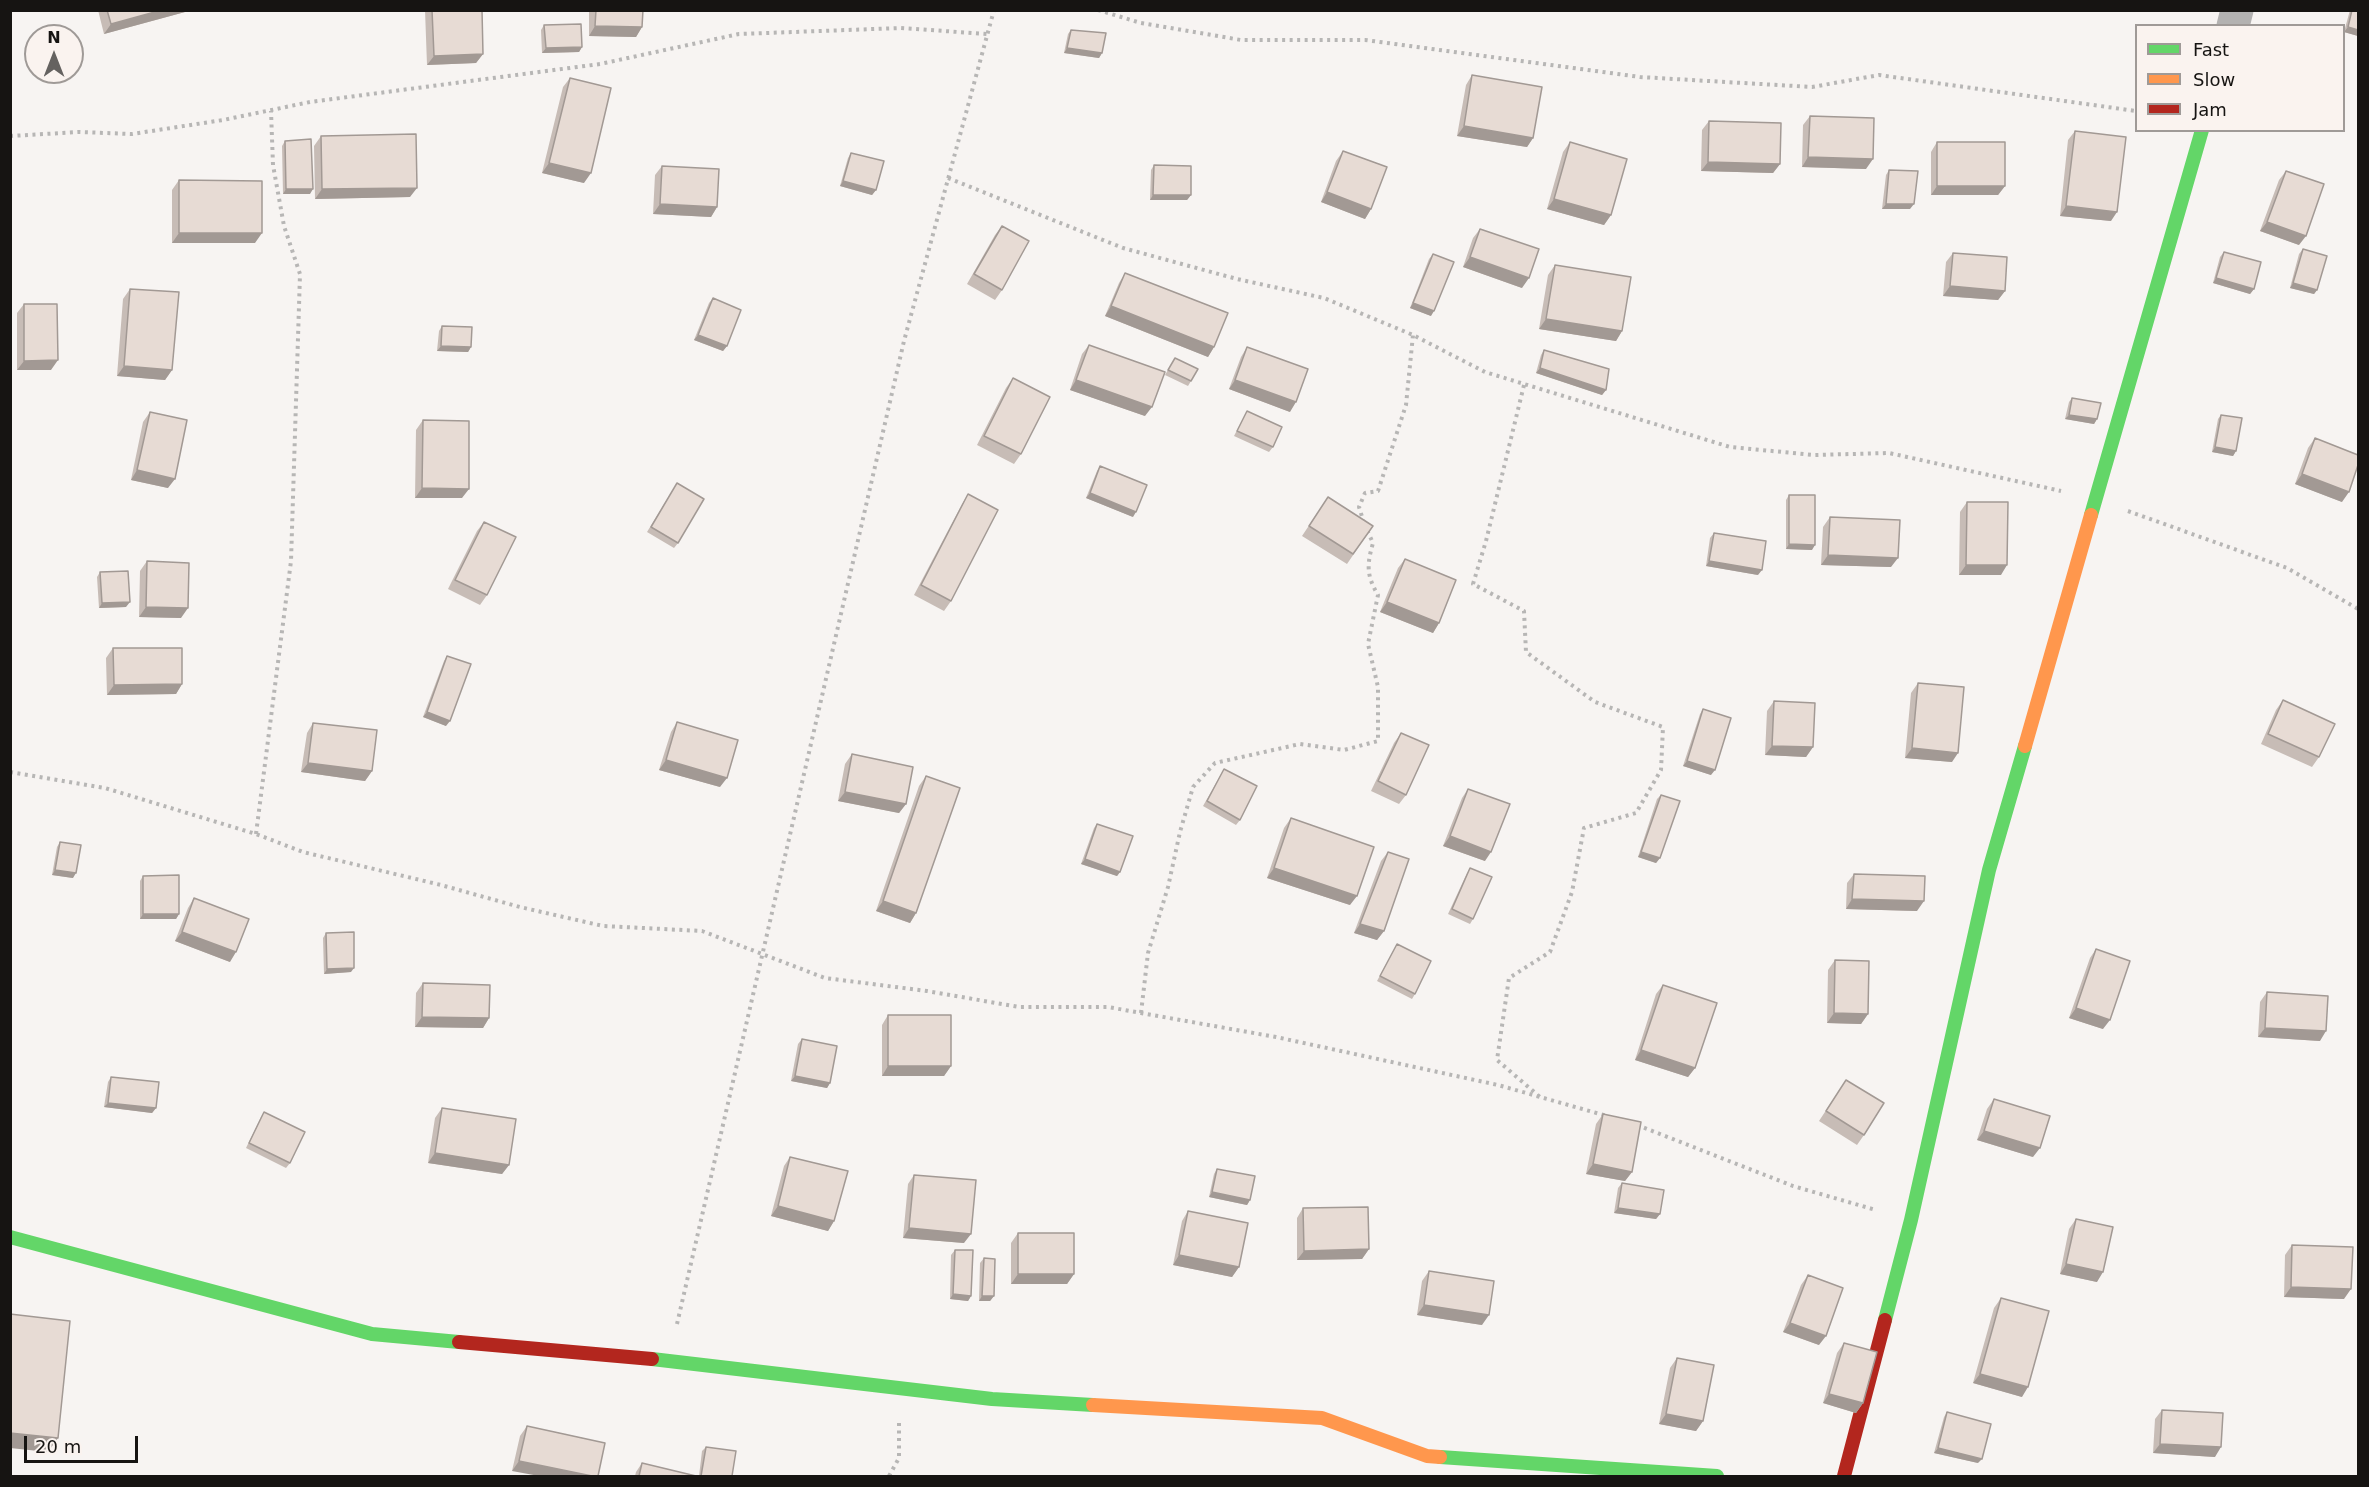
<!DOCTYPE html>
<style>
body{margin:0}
#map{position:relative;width:2369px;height:1487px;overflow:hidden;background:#f7f4f2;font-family:"DejaVu Sans",sans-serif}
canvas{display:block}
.frame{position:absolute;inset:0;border:12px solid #161412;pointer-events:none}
.legend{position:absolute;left:2135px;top:24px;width:210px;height:108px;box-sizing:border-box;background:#faf3ef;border:2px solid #9f9a97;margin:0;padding:8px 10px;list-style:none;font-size:18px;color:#161412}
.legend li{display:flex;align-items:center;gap:12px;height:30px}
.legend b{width:30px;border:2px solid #9f9a97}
.north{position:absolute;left:24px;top:24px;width:60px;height:60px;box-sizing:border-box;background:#faf3ef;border:2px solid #9f9a97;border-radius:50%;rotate:0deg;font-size:16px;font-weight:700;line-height:24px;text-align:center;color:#161412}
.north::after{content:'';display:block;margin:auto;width:21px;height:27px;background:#656260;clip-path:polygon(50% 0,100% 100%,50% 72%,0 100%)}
.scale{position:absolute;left:24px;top:1436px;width:114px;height:27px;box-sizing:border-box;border:3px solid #161412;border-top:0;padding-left:8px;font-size:18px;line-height:21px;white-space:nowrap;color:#161412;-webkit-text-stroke:4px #faf3ef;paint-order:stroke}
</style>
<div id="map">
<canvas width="2369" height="1487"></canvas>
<div class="frame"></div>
<ul class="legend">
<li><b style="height:8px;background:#63d668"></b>Fast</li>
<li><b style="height:8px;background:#ff974d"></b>Slow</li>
<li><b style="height:8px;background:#b3261e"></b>Jam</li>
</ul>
<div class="north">N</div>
<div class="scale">20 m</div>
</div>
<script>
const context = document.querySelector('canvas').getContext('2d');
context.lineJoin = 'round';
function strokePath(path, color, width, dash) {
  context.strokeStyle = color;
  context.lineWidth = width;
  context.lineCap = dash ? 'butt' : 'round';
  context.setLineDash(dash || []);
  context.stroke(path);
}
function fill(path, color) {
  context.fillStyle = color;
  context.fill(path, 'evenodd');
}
strokePath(new Path2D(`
 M1098 10 1141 23 1241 40H1365L1640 77 1812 87 1879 75 2136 111
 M10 136 79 132 132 134 223 120 310 102 600 64 739 34 901 28 987 34
 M948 178 1123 248 1237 279 1324 298 1413 335 1485 372 1730 447 1814 455 1889 453 2061 491
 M1524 385 1486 541 1473 584 1524 611 1526 652 1595 702 1663 727 1661 770 1636 813 1584 828 1572 892 1550 952 1509 978 1497 1060 1540 1097
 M2128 511 2287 568 2358 609
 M1364 523 1359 507 1365 493 1378 491 1406 405 1413 335
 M10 772 105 788 256 834 303 852 441 885 520 907 603 926 702 931 825 978 927 991 1019 1007H1108L1141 1013 1276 1037 1498 1085 1607 1116
 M256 834 291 561 300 274 284 226 273 165 271 111
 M1141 1013 1148 953 1168 887 1180 832 1193 787 1215 763 1300 744 1344 750 1378 741V687L1368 644 1378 595C1366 575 1367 564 1373 543L1367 530
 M1637 1125 1793 1186 1876 1210
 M677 1324 904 341 994 10
 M889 1476 899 1458V1423`), '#b7b6b5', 4, [3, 4.5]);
strokePath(new Path2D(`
 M2233 26 2237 10`), '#b3b2b1', 33);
strokePath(new Path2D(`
 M2091 515 2202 130
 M10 1237 372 1334 459 1342
 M1885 1320 1911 1220 1989 870 2025 746
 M652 1359 992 1399 1093 1405
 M1440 1457 1717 1476`), '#63d668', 14);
strokePath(new Path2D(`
 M2025 746 2091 515
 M1093 1405 1322 1418 1427 1456 1440 1457`), '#ff974d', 14);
strokePath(new Path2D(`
 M459 1342 652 1359
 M1844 1476 1885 1320`), '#b3261e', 14);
fill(new Path2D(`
 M98 10H186L185 12 104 34Z
 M425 10H482L483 54 476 63 427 65Z
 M589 10H643L642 27 636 37 589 36Z
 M2350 10H2358V36L2344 32Z
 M544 25 582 47 579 52 542 53 541 30Z
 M1071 30 1102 53 1099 58 1064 53 1068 34Z
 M1472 75 1533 138 1527 147 1457 136 1466 85Z
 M570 78 584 183 542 173 563 87Z
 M1810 116 1866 169 1802 167 1803 125Z
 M1709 121 1780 164 1773 173 1701 171 1702 130Z
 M2075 131 2111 221 2060 216 2068 140Z
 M321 136 410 197 315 199 314 146Z
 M285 141 310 194H283L282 146Z
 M1570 142 1611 215 1604 225 1547 209 1563 152Z
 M1937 142 2005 186 1998 195H1931V152Z
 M1343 151 1371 209 1365 219 1321 202 1336 161Z
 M851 153 876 190 872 195 840 186 848 158Z
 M1154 165 1191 195 1187 200H1150L1151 170Z
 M662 166 717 207 711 217 653 214 655 175Z
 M1889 170 1910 209H1882L1886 175Z
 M2286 171 2299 245 2260 231 2279 180Z
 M179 180 255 243H172V190Z
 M1002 226V290L995 300 967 284 995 235Z
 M1480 229 1522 288 1463 267 1473 238Z
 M2303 249 2317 290 2314 294 2290 288 2299 254Z
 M2224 252 2254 289 2250 294 2213 283 2220 257Z
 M1953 253 2005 291 1998 300 1943 296 1946 262Z
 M1433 254 1431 316 1410 308 1429 259Z
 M1555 265 1622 331 1616 341 1539 329 1548 275Z
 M1125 273 1214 347 1208 357 1105 316 1119 283Z
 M130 289 172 370 165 380 117 376 123 299Z
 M713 298 727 346 723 351 694 340 709 303Z
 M24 304 51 370H17V313Z
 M442 326 471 347 468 352 437 351 439 331Z
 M1089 345 1145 416 1070 390 1082 354Z
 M1247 347 1290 412 1229 389 1241 357Z
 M1544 350 1606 390 1602 395 1536 373 1541 355Z
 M1175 358 1191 381 1188 386 1165 375Z
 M1013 378 1021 454 1014 464 977 445 1006 388Z
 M2072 398 2097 419 2094 424 2065 419 2069 402Z
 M1247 411 1273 447 1269 452 1234 436Z
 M150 412 168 488 131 480 143 422Z
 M2221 415 2236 451 2233 456 2212 452 2218 419Z
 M423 420 462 498H415L416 430Z
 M2315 438 2342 502 2295 484 2308 448Z
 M1100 466 1133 517 1086 498 1097 471Z
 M677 483 678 543 674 548 647 532Z
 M968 494 951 601 944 611 914 595 962 504Z
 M1789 495 1812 550 1786 549V500Z
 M1328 497 1373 526 1347 564 1302 536Z
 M1967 502 2001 575H1959L1960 512Z
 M1830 517 1891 567 1821 565 1823 527Z
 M484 522 487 595 480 605 448 589 477 531Z
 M1714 533 1758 575 1706 566 1710 538Z
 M1405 559 1439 623 1433 633 1380 612 1398 568Z
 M147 561 181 618 139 617 140 571Z
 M100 572 126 607 99 608 97 577Z
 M113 648 182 684 176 694 107 695 106 658Z
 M447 656 446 726 423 717 444 661Z
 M1918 683 1952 762 1905 758 1911 693Z
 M2283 700 2319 757 2312 767 2261 744 2276 710Z
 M1774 701 1813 747 1806 757 1765 755 1767 711Z
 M1703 709 1711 775 1683 766 1700 714Z
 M677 722 720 787 659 770 671 732Z
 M313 723 372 771 365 781 301 772 307 733Z
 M1401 733 1406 795 1399 804 1371 791 1394 743Z
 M852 754 906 804 899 813 838 801 845 764Z
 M1224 769 1240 820 1236 825 1203 806Z
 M926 776 916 913 910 923 876 911 919 786Z
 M1468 789 1485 861 1443 846 1462 798Z
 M1661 795 1660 858 1656 863 1638 857 1657 799Z
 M1291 818 1350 905 1267 878 1284 828Z
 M1097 824 1120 872 1117 876 1081 864 1094 828Z
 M60 842 73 878 52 875 57 847Z
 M1388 852 1384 931 1377 940 1354 933 1381 861Z
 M1470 868 1473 919 1470 924 1448 914 1467 873Z
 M1854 874 1917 911 1846 909 1847 883Z
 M143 876 179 914 176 919H140V881Z
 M194 898 230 962 175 941 188 908Z
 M326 933 351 972 324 974 323 938Z
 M1397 944 1415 994 1412 999 1377 981Z
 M2096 949 2103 1029 2069 1018 2090 958Z
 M1835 960 1868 1014 1861 1024 1827 1023 1828 970Z
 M423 983 489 1018 483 1028 415 1027 416 993Z
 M1663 985 1695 1068 1688 1077 1635 1060 1656 994Z
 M2267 992 2320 1041 2258 1037 2260 1002Z
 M888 1015 951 1066 944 1076H882V1025Z
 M802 1039 830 1083 827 1088 791 1081 798 1044Z
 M111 1077 156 1108 152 1113 104 1107 108 1082Z
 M1846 1080 1864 1135 1857 1145 1819 1121Z
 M1994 1099 2033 1157 1977 1140 1987 1109Z
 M442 1108 509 1165 502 1174 428 1163 435 1118Z
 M264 1112 290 1163 286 1168 246 1148 261 1117Z
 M1603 1114 1632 1172 1625 1181 1586 1174 1596 1124Z
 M790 1157 834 1221 828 1231 771 1216 784 1166Z
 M1217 1169 1250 1200 1247 1205 1209 1197 1214 1174Z
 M914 1175 964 1243 903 1238 908 1184Z
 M1622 1183 1660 1214 1656 1219 1614 1213 1618 1188Z
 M1303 1208 1369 1249 1362 1259 1297 1260V1218Z
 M1188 1211 1239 1267 1232 1277 1173 1265 1182 1221Z
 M2076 1219 2097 1282 2060 1274 2069 1229Z
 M1018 1233 1074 1274 1067 1284H1011V1243Z
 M2292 1245 2344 1299 2284 1297 2285 1255Z
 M955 1250 971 1296 968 1301 950 1299 951 1255Z
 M984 1258 994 1296 990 1301H979L980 1263Z
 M1429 1271 1482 1325 1417 1315 1422 1281Z
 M1808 1275 1819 1345 1783 1332 1801 1285Z
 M2001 1298 2022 1397 1973 1383 1994 1308Z
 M1844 1343 1863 1403 1856 1413 1823 1403 1837 1353Z
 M1677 1358 1703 1421 1696 1431 1659 1424 1670 1368Z
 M2162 1410 2215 1457 2153 1453 2155 1419Z
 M1947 1412 1978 1463 1934 1453 1944 1417Z
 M527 1426 605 1443 512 1471 520 1436Z
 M706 1447 732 1476H699L702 1451Z
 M642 1463 696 1476H635L636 1472Z`), '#c7bcb6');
fill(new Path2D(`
 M162 10H186L185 12 104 34 111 24Z
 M595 26 642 27 636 37 589 36Z
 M2348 27 2358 30V36L2344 32Z
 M582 47 579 52 542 53 546 48Z
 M1067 48 1102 53 1099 58 1064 53Z
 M483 54 476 63 427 65 434 56Z
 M1464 126 1533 138 1527 147 1457 136Z
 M1808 157 1873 159 1866 169 1802 167Z
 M1708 162 1780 164 1773 173 1701 171Z
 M549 163 591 173 584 183 542 173Z
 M843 181 876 190 872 195 840 186Z
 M1937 186H2005L1998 195H1931Z
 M417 188 410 197 315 199 322 189Z
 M286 189H313L310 194H283Z
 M1327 192 1371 209 1365 219 1321 202Z
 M1153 195H1191L1187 200H1150Z
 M1554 199 1611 215 1604 225 1547 209Z
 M660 204 717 207 711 217 653 214Z
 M1886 204H1914L1910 209H1882Z
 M2066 206 2117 212 2111 221 2060 216Z
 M2267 222 2306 236 2299 245 2260 231Z
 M179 233H262L255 243H172Z
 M1470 257 1529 278 1522 288 1463 267Z
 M2216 278 2254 289 2250 294 2213 283Z
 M2293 283 2317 290 2314 294 2290 288Z
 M1950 286 2005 291 1998 300 1943 296Z
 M1413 303 1434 311 1431 316 1410 308Z
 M1111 306 1214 347 1208 357 1105 316Z
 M1546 319 1622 331 1616 341 1539 329Z
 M698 335 727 346 723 351 694 340Z
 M441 346 471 347 468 352 437 351Z
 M58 360 51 370H17L24 361Z
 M124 366 172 370 165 380 117 376Z
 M1540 368 1606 390 1602 395 1536 373Z
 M1076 380 1152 407 1145 416 1070 390Z
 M1235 380 1296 402 1290 412 1229 389Z
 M2069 415 2097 419 2094 424 2065 419Z
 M2215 447 2236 451 2233 456 2212 452Z
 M137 470 175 479 168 488 131 480Z
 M2302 474 2349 492 2342 502 2295 484Z
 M422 488 469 489 462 498H415Z
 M1090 493 1136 512 1133 517 1086 498Z
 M1789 544 1815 545 1812 550 1786 549Z
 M1828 555 1898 558 1891 567 1821 565Z
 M1709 561 1762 570 1758 575 1706 566Z
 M1966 565H2007L2001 575H1959Z
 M130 602 126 607 99 608 102 603Z
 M1387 602 1439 623 1433 633 1380 612Z
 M146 607 188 608 181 618 139 617Z
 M182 684 176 694 107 695 114 685Z
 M427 712 450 721 446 726 423 717Z
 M1772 746 1813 747 1806 757 1765 755Z
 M1912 748 1958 753 1952 762 1905 758Z
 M666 760 727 778 720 787 659 770Z
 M1687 761 1715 770 1711 775 1683 766Z
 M308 763 372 771 365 781 301 772Z
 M845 792 906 804 899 813 838 801Z
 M1450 836 1491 852 1485 861 1443 846Z
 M1641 852 1660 858 1656 863 1638 857Z
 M1085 859 1120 872 1117 876 1081 864Z
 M1274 868 1357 896 1350 905 1267 878Z
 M55 870 76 873 73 878 52 875Z
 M1852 899 1924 901 1917 911 1846 909Z
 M883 901 916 913 910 923 876 911Z
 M143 914H179L176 919H140Z
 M1360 924 1384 931 1377 940 1354 933Z
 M182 932 236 952 230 962 175 941Z
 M354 968 351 972 324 974 327 969Z
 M2076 1008 2110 1020 2103 1029 2069 1018Z
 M1834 1013 1868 1014 1861 1024 1827 1023Z
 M422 1017 489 1018 483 1028 415 1027Z
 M2265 1028 2326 1031 2320 1041 2258 1037Z
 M1641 1050 1695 1068 1688 1077 1635 1060Z
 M888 1066H951L944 1076H882Z
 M795 1076 830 1083 827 1088 791 1081Z
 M108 1103 156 1108 152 1113 104 1107Z
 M1984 1131 2040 1148 2033 1157 1977 1140Z
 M435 1153 509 1165 502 1174 428 1163Z
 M1593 1164 1632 1172 1625 1181 1586 1174Z
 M1212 1192 1250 1200 1247 1205 1209 1197Z
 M778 1206 834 1221 828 1231 771 1216Z
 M1618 1208 1660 1214 1656 1219 1614 1213Z
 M909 1228 971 1234 964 1243 903 1238Z
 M1369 1249 1362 1259 1297 1260 1304 1251Z
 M1179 1255 1239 1267 1232 1277 1173 1265Z
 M2066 1264 2103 1272 2097 1282 2060 1274Z
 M1018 1274H1074L1067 1284H1011Z
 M2291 1287 2351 1289 2344 1299 2284 1297Z
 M953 1294 971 1296 968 1301 950 1299Z
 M982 1296H994L990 1301H979Z
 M1424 1305 1489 1315 1482 1325 1417 1315Z
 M1790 1323 1826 1336 1819 1345 1783 1332Z
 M1980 1374 2028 1387 2022 1397 1973 1383Z
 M1829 1394 1863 1403 1856 1413 1823 1403Z
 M1666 1414 1703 1421 1696 1431 1659 1424Z
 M10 1433 58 1438 48 1452 10 1448Z
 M2160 1444 2221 1447 2215 1457 2153 1453Z
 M1938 1448 1982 1459 1978 1463 1934 1453Z
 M519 1461 592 1476H539L512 1471Z`), '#a29994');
const building = new Path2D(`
 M107 10H162L111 24Z
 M432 10H482L483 54 434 56Z
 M596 10H643L642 27 595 26Z
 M2352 10H2358V30L2348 27Z
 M581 24 582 47 546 48 544 25Z
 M1071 30 1106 33 1102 53 1067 48Z
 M1472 75 1542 87 1533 138 1464 126Z
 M570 78 611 88 591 173 549 163Z
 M1810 116 1874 118 1873 159 1808 157Z
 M1709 121 1781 123 1780 164 1708 162Z
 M2075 131 2126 137 2117 212 2066 206Z
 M416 134 417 188 322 189 321 136Z
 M311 139 313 189H286L285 141Z
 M1570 142 1627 159 1611 215 1554 199Z
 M1937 142H2005V186H1937Z
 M1343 151 1387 167 1371 209 1327 192Z
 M851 153 884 161 876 190 843 181Z
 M1154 165 1191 166V195H1153Z
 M662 166 719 169 717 207 660 204Z
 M1889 170 1918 171 1914 204H1886Z
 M2286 171 2324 184 2306 236 2267 222Z
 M179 180 262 181V233H179Z
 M1002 226 1029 241 1002 290 974 274Z
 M1480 229 1539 249 1529 278 1470 257Z
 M2303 249 2327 256 2317 290 2293 283Z
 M2224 252 2261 262 2254 289 2216 278Z
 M1953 253 2007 257 2005 291 1950 286Z
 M1433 254 1454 262 1434 311 1413 303Z
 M1555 265 1631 277 1622 331 1546 319Z
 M1125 273 1228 313 1214 347 1111 306Z
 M130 289 179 292 172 370 124 366Z
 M713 298 741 310 727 346 698 335Z
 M24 304H57L58 360 24 361Z
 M442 326 472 327 471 347 441 346Z
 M1089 345 1165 372 1152 407 1076 380Z
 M1247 347 1308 369 1296 402 1235 380Z
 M1544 350 1609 369 1606 390 1540 368Z
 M1175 358 1198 369 1191 381 1168 370Z
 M1013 378 1050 397 1021 454 984 436Z
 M2072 398 2101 403 2097 419 2069 415Z
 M1247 411 1282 427 1273 447 1237 431Z
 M150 412 187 420 175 479 137 470Z
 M2221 415 2242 418 2236 451 2215 447Z
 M423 420 469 421V489L422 488Z
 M2315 438 2358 455V465L2349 492 2302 474Z
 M1100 466 1147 485 1136 512 1090 493Z
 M677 483 704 499 678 543 651 527Z
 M968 494 998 510 951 601 921 585Z
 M1789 495H1815V545L1789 544Z
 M1328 497 1373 526 1353 554 1309 526Z
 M1967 502H2008L2007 565H1966Z
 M1830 517 1900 520 1898 558 1828 555Z
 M484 522 516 537 487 595 455 580Z
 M1714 533 1766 541 1762 570 1709 561Z
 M1405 559 1456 580 1439 623 1387 602Z
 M147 561 189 563 188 608 146 607Z
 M128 571 130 602 102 603 100 572Z
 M113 648H182V684L114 685Z
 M447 656 471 664 450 721 427 712Z
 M1918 683 1964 687 1958 753 1912 748Z
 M2283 700 2335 724 2319 757 2268 734Z
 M1774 701 1815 703 1813 747 1772 746Z
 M1703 709 1731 718 1715 770 1687 761Z
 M677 722 738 740 727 778 666 760Z
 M313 723 377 730 372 771 308 763Z
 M1401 733 1429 745 1406 795 1378 781Z
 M852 754 913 767 906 804 845 792Z
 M1224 769 1257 786 1240 820 1207 801Z
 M926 776 960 788 916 913 883 901Z
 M1468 789 1510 804 1491 852 1450 836Z
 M1661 795 1680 801 1660 858 1641 852Z
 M1291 818 1374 847 1357 896 1274 868Z
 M1097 824 1133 836 1120 872 1085 859Z
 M60 842 81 845 76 873 55 870Z
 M1388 852 1409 859 1384 931 1360 924Z
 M1470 868 1492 877 1473 919 1452 909Z
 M1854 874 1925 876 1924 901 1852 899Z
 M179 875V914H143V876Z
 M194 898 249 919 236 952 182 932Z
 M354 932V968L327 969 326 933Z
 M1397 944 1431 961 1415 994 1380 976Z
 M2096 949 2130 961 2110 1020 2076 1008Z
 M1835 960 1869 961 1868 1014 1834 1013Z
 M423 983 490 985 489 1018 422 1017Z
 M1663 985 1717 1003 1695 1068 1641 1050Z
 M2267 992 2328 996 2326 1031 2265 1028Z
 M888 1015H951V1066H888Z
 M802 1039 837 1046 830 1083 795 1076Z
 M111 1077 159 1082 156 1108 108 1103Z
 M1846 1080 1884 1103 1864 1135 1826 1111Z
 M1994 1099 2050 1116 2040 1148 1984 1131Z
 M442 1108 516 1119 509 1165 435 1153Z
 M264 1112 305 1132 290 1163 249 1143Z
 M1603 1114 1641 1122 1632 1172 1593 1164Z
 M790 1157 848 1171 834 1221 778 1206Z
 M1217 1169 1255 1176 1250 1200 1212 1192Z
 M914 1175 976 1180 971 1234 909 1228Z
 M1622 1183 1664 1190 1660 1214 1618 1208Z
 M1368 1207 1369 1249 1304 1251 1303 1208Z
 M1188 1211 1248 1223 1239 1267 1179 1255Z
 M2076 1219 2113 1227 2103 1272 2066 1264Z
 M1018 1233H1074V1274H1018Z
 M2292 1245 2353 1247 2351 1289 2291 1287Z
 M955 1250H973L971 1296 953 1294Z
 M984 1258 995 1259 994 1296H982Z
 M1429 1271 1494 1281 1489 1315 1424 1305Z
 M1808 1275 1843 1288 1826 1336 1790 1323Z
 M2001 1298 2049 1311 2028 1387 1980 1374Z
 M10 1314 70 1321 58 1438 10 1433Z
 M1844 1343 1877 1352 1863 1403 1829 1394Z
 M1677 1358 1714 1365 1703 1421 1666 1414Z
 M2162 1410 2223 1413 2221 1447 2160 1444Z
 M1947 1412 1991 1424 1982 1459 1938 1448Z
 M527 1426 605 1443 598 1476H592L519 1461Z
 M706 1447 736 1451 732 1476H701Z
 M642 1463 696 1476H639Z`);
fill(building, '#e7dbd4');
strokePath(building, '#a29994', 1.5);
</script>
